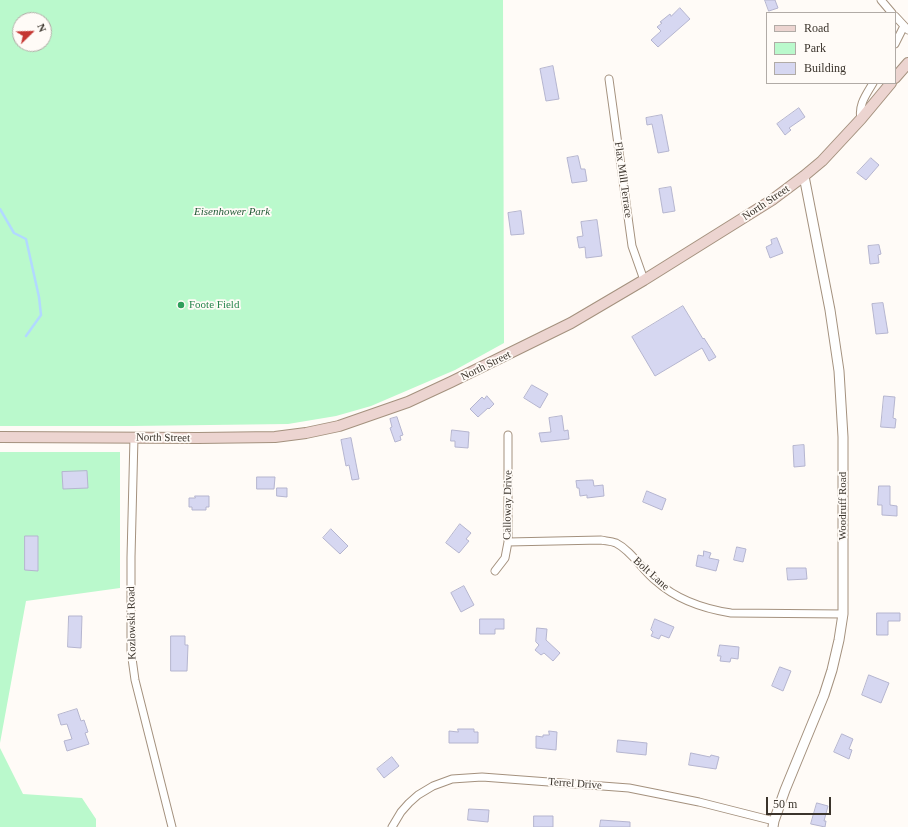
<!DOCTYPE html>
<style>
body{margin:0}
#map{position:relative;width:908px;height:827px;overflow:hidden;background:#fffbf7;font-family:Georgia,serif}
canvas{display:block}
.legend{position:absolute;left:766px;top:12px;width:130px;height:72px;box-sizing:border-box;background:#fffbf7;border:1px solid #b1aba6;margin:0;padding:5px 7px;list-style:none;font-size:12px;color:#3b342c}
.legend li{display:flex;align-items:center;gap:8px;height:20px}
.legend b{width:20px;border:1px solid #b1aba6}
.north{position:absolute;left:12px;top:12px;width:40px;height:40px;box-sizing:border-box;background:#fffbf7;border:1px solid #b1aba6;border-radius:50%;rotate:67deg;font-size:11px;font-weight:700;line-height:16px;text-align:center;color:#3b342c}
.north::after{content:'';display:block;margin:auto;width:14px;height:18px;background:#c53732;clip-path:polygon(50% 0,100% 100%,50% 72%,0 100%)}
.scale{position:absolute;left:766px;top:797px;width:65px;height:18px;box-sizing:border-box;border:2px solid #3b342c;border-top:0;padding-left:5px;font-size:12px;line-height:14px;white-space:nowrap;color:#3b342c;-webkit-text-stroke:3px #fffbf7;paint-order:stroke}
</style>
<div id="map">
<canvas width="908" height="827"></canvas>
<ul class="legend">
<li><b style="height:5px;background:#ecd4d0"></b>Road</li>
<li><b style="height:11px;background:#baf9cc"></b>Park</li>
<li><b style="height:11px;background:#d6d7f1"></b>Building</li>
</ul>
<div class="north">N</div>
<div class="scale">50 m</div>
</div>
<script>
const context = document.querySelector('canvas').getContext('2d');
context.lineJoin = 'round';
function fill(path, color) {
  context.fillStyle = color;
  context.fill(path, 'evenodd');
}
function strokePath(path, color, width, dash) {
  context.strokeStyle = color;
  context.lineWidth = width;
  context.lineCap = dash ? 'butt' : 'round';
  context.setLineDash(dash || []);
  context.stroke(path);
}
function drawText(font, color, halo, rows, align = 'center') {
  context.font = font + ' Georgia,serif';
  context.lineWidth = 3.5;
  context.setLineDash([]);
  context.textBaseline = 'middle';
  context.strokeStyle = halo;
  context.fillStyle = color;
  for (const [text, x, y, turn = 0] of rows) {
    context.save();
    context.translate(x, y);
    context.rotate((+turn || 0) * Math.PI / 180);
    context.textAlign = isNaN(turn) ? turn : align;
    if (halo) context.strokeText(text, 0, 0);
    context.fillText(text, 0, 0);
    context.restore();
  }
}
fill(new Path2D(`
 M0 0H503L504 343 455 370 371 406 336 416 288 424 132 426H0ZM20 20H44V44H20Z
 M0 452H120V588L26 601 0 743Z
 M0 748 23 794 82 798 96 819V827H0Z`), '#baf9cc');
strokePath(new Path2D(`
 M0 209 14 233 26 239 39 297 41 315 26 336`), '#b2d9ff', 2.5);
const building = new Path2D(`
 M765 0H775L778 8 769 11Z
 M680 8 690 19 658 47 651 40 661 31 657 27 662 23 660 22 670 14 671 16Z
 M553 66 559 99 546 101 540 69Z
 M799 108 805 117 789 128 791 130 785 135 777 124Z
 M662 115 669 151 658 153 652 124 647 125 646 118Z
 M578 156 581 169H585L587 181 572 183 567 158Z
 M871 158 879 165 866 180 857 173Z
 M671 187 675 211 663 213 659 189Z
 M521 211 524 234 511 235 508 213Z
 M597 220 602 256 586 258 585 247 579 248 577 237 583 236 581 222Z
 M777 238 783 253 770 258 766 247 772 244 771 240Z
 M879 245 881 254 878 255 879 263 870 264 868 246Z
 M883 303 888 333 876 334 872 304Z
 M683 306 703 339 704 338 716 357 709 361 702 348 655 376 632 337Z
 M532 385 548 394 540 408 524 398Z
 M487 396 494 404 489 409 488 408 478 417 470 409 482 397 484 399Z
 M884 396 895 397 893 418 896 419 895 428 881 427Z
 M562 416 564 431 568 430 569 439 541 442 539 433 551 432 549 418Z
 M397 417 403 435 400 436 401 440 395 442 390 428 392 427 390 419Z
 M452 430 469 432 468 448 455 447V441H451Z
 M351 438 359 479 352 480 349 465 346 466 341 440Z
 M804 445 805 466 794 467 793 446Z
 M87 471 88 488 63 489 62 472Z
 M257 477H275L274 489H257Z
 M589 480H593L594 486 603 485 604 496 587 498V495L580 496 579 488H577L576 481Z
 M879 486H890V505L897 506V516L882 515V505H878Z
 M277 488H287V497L277 496Z
 M647 491 666 499 662 510 643 502Z
 M195 496H209V507H206V510H192V507H189V498H195Z
 M460 524 471 533 466 539 469 541 459 553 446 543Z
 M331 529 348 546 340 554 323 538Z
 M25 536H38V571L25 570Z
 M737 547 746 549 743 562 734 560Z
 M704 551 711 553 709 558 719 560 716 571 696 566 698 555 703 556Z
 M787 568H806L807 579 788 580Z
 M464 586 474 605 461 612 451 593Z
 M877 613H900V621H888V635H877Z
 M69 616H82L81 648 68 647Z
 M480 619H504V629H495V634H480Z
 M655 619 674 627 669 638 661 635 659 639 651 636 653 632 651 630Z
 M537 628 547 629 546 640 560 653 553 661 544 653 541 655 535 650 539 645 536 642Z
 M171 636H185V645H188L187 671H171Z
 M720 645 739 647 738 659 731 658 730 662 720 661 721 656H718Z
 M780 667 791 671 783 691 772 686Z
 M869 675 889 683 881 703 862 695Z
 M77 709 81 721 84 720 88 732 85 733 89 744 67 751 64 741 72 739 67 724 61 725 58 715Z
 M458 729H474V732H478V743H449V731L458 732Z
 M549 731 557 732 556 750 536 748V736L543 737V735H549Z
 M842 734 853 739 849 749 852 750 849 759 834 752Z
 M618 740 647 743 646 755 617 752Z
 M691 753 710 757 711 755 719 757 716 769 689 765Z
 M392 757 399 766 384 778 377 769Z
 M817 803 828 806 824 821H826L825 827 811 824Z
 M469 809 489 810 488 822 468 820Z
 M534 816H553V827H534Z
 M601 820 630 822V827H600Z`);
fill(building, '#d6d7f1');
strokePath(building, '#b5b5cf', 1);
const minor = new Path2D(`
 M881 0 892 13
 M895 16 908 30
 M895 44 904 26
 M609 79 632 246 644 280
 M861 119C858 105 866 95 873 83
 M134 437 131 557V651L135 680 172 827
 M508 542 601 540C605 541 611 541 616 543 632 551 642 570 656 581 676 599 705 609 731 613L843 614
 M495 571 505 558 508 542V435
 M392 827 401 812 409 803 418 795 433 786 452 779 482 777 629 788 699 802 774 821`);
const tertiary = new Path2D(`
 M773 827 774 821 785 790 824 695 832 670 839 640 843 614V437L839 371 830 310 804 176`);
const secondary = new Path2D(`
 M895 78 908 63
 M0 437 198 438 275 437 306 433 339 426 408 402 451 382 571 323 644 280 772 200 804 176 822 161 861 119 891 83`);
strokePath(minor, '#a4917e', 9);
strokePath(tertiary, '#a4917e', 11);
strokePath(secondary, '#a4917e', 12);
strokePath(minor, '#fff', 7);
strokePath(tertiary, '#fff', 9);
strokePath(secondary, '#ecd4d0', 10);
for (const [x, y, r, color] of [
 [181,305,4,"#2e9e5b"]
]) {
  const dot = new Path2D();
  dot.arc(x, y, r, 0, 2 * Math.PI);
  context.fillStyle = color;
  context.fill(dot);
  strokePath(dot, '#fffbf7', 1.5);
}
drawText('11px', '#3b342c', '#fffbf7', [
 ["Flax Mill Terrace",623,180,82],
 ["North Street",766,203,-34],
 ["North Street",486,366,-26],
 ["North Street",163,438,1],
 ["Calloway Drive",508,505,-89],
 ["Woodruff Road",843,506,-90],
 ["Bolt Lane",651,574,42],
 ["Kozlowski Road",132,623,-91],
 ["Terrel Drive",575,784,4]
]);
drawText('italic 11px', '#225b37', '#fffbf7', [
 ["Eisenhower Park",232,212]
]);
drawText('11px', '#27864d', '#fffbf7', [
 ["Foote Field",189,305]
], 'left');
</script>
